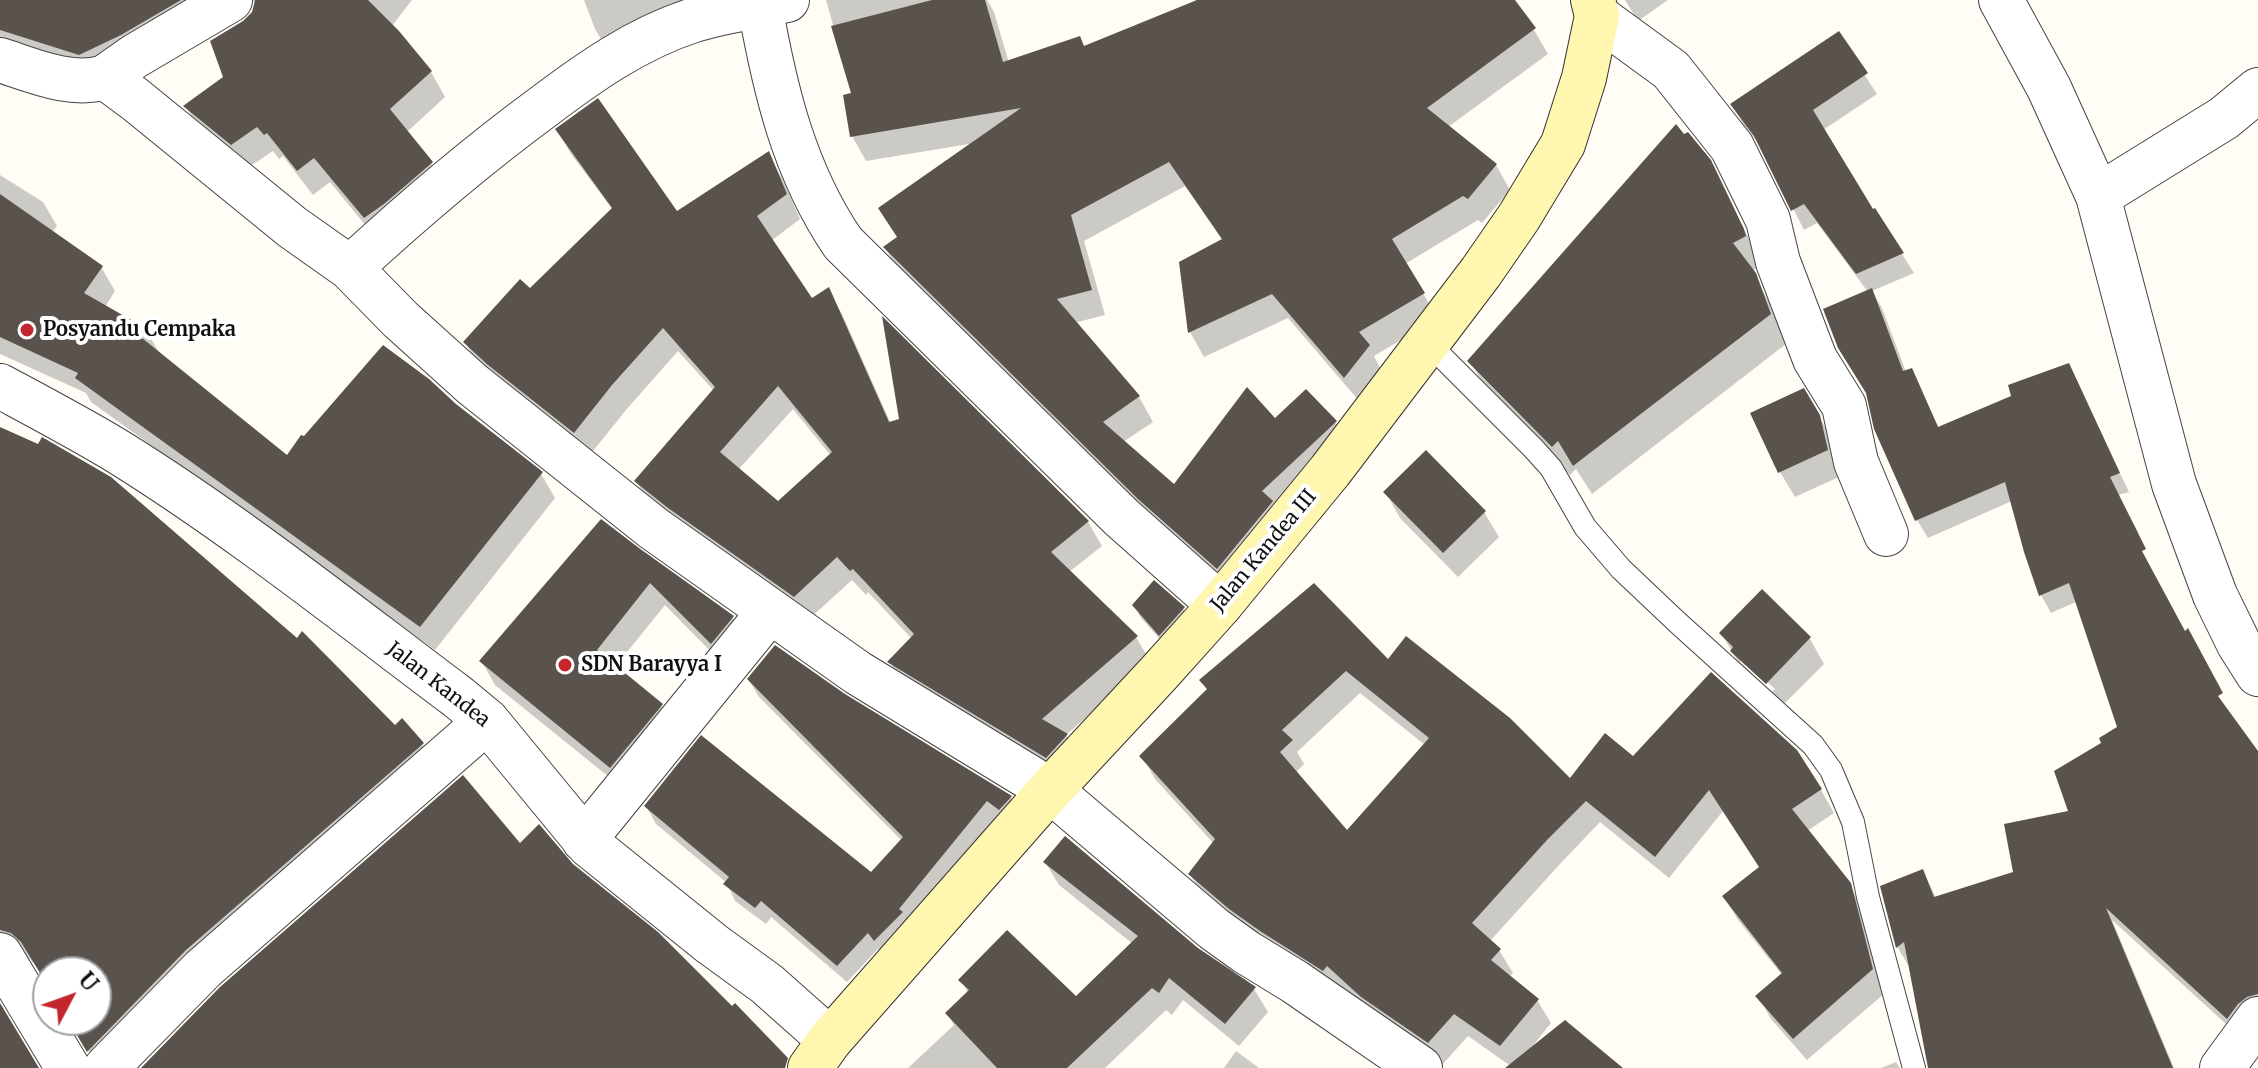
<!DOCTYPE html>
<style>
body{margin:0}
#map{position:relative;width:2258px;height:1068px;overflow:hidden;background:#fffdf5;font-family:Merriweather,serif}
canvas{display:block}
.north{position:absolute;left:32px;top:956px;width:80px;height:80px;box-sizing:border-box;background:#fff;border:2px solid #a0a0a0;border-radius:50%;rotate:49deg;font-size:22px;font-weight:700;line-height:32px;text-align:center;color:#111}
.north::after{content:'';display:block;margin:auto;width:28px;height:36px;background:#c4262e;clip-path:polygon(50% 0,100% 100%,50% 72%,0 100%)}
</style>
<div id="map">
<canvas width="2258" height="1068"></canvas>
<div class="north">U</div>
</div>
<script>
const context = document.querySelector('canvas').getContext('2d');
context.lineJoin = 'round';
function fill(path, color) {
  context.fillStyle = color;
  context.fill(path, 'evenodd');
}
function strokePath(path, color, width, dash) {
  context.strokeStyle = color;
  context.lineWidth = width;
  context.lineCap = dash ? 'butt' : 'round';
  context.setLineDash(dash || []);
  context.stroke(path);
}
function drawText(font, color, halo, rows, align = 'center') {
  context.font = font + ' Merriweather,serif';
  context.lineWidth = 8;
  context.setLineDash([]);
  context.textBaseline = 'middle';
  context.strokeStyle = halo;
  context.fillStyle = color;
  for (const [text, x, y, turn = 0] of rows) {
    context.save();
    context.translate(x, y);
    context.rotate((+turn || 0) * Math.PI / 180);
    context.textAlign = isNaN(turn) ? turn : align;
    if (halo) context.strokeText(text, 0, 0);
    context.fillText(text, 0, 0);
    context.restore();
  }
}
fill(new Path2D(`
 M0 0H243L94 79 0 49Z
 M246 0H412L392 26 431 72 445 97 407 132 431 163 446 188 379 242 330 182 313 195 283 156 279 159 273 151 246 169 200 131 186 107 226 78 244 23 254 13 256 2Z
 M584 0H755L610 54 595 29Z
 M826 0H987L994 12 1009 63 1085 48 1196 3 1195 0H1512L1534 30 1548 54 1448 127 1496 165 1510 190 1482 223 1478 220 1405 264 1438 318 1374 356 1382 372 1359 401 1288 318 1204 357 1190 332 1181 264 1223 241 1185 186 1084 241 1105 315 1074 323 1139 397 1153 422 1123 442 1175 487 1275 421 1335 422 1349 447 1232 593 1155 524 900 272 885 248 898 239 975 143 866 161 852 136 853 95Z
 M1625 0H1668L1638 21Z
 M1838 34 1877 94 1823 130 1872 211 1874 210 1914 273 1872 291 1882 308 1906 372 1911 370 1939 428 2014 397 2068 365 2129 492 2118 495 2138 532 2111 555 2258 755V1014L2238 1035 2112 920 2174 1068H1929L1910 964 1908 965 1898 948 1883 887 1923 871 1936 898 2015 873 2071 812 2103 743 2119 728 2078 601 2051 613 2041 595 2012 501 1928 538 1917 520 1868 292 1817 223 1804 230 1763 149 1743 124 1732 104Z
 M557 130 676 214 768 154 782 178 800 219 771 241 812 301 828 290 842 314 891 424 902 420 885 322 1088 522 1102 546 1069 572 1136 637 1150 661 1066 735 1080 760 1060 782 904 686 890 662 912 639 868 592 866 595 852 580 808 620 651 506 636 481 714 391 678 351 626 410 589 456 479 367 465 342 530 291 613 210 571 154ZM793 409 831 456 778 504 738 470Z
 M1709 162 1760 260 1762 266 1751 271 1771 305 1786 344 1592 494 1576 469 1570 475 1487 390 1470 361Z
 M0 175 43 202 57 226 52 233 101 267 115 291 105 307 146 330 160 354 287 458 455 405 541 474 555 498 435 650 91 402 86 393 0 354Z
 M1753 414 1819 416 1834 443 1841 476 1795 497 1780 472Z
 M0 429 395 728 422 744 436 768 99 1068 70 1020H96V972H48V984L37 966 27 957 15 954 0 958Z
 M1386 493 1484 512 1499 537 1458 577 1400 518Z
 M602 522 732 617 746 641 725 666 665 605 615 667 661 705 675 728 625 790 495 685 482 662Z
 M1762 592 1810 639 1824 664 1781 707 1747 676 1721 633ZM1740 657 1775 689 1772 692 1740 662Z
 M1134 605 1183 608 1190 621 1167 647 1141 618Z
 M1388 662 1570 781 1634 758 1821 790 1834 813 1807 831 1849 885 1863 909 1885 993 1807 1060 1771 1019 1758 996 1782 975 1738 920 1724 897 1761 868 1723 811 1669 878 1600 822 1560 864 1490 941 1499 950 1513 973 1509 977 1537 1000 1551 1023 1531 1048 1608 1068H1511L1512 1067 1468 1036 1442 1065 1204 898 1191 875 1214 844 1155 779 1142 756 1208 691 1201 680ZM1360 693 1425 745 1347 833 1295 773 1304 764 1297 752Z
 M749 680 844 696 1010 797 1020 814 885 957 878 949 847 982 771 917 766 924 735 901 727 883 656 824 646 806 871 875 902 841 759 697Z
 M1045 862 1197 950 1254 989 1268 1012 1239 1046 1183 1000 1172 1015 1166 1010 1105 1068H908L954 1025 947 1013 968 993 961 980 1076 999 1133 944 1059 885Z
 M1236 1051 1259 1068H1224Z
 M1896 1062 1900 1068H1881Z`), '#0003');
fill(new Path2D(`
 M0 0H181L121 35 79 55 0 30Z
 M255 0H368L399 31 432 71 390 109 433 162 384 204 364 218 314 158 297 171 267 133 264 135 257 127 231 145 183 106 223 77 210 41 243 21 252 12Z
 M932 0H985L1003 62 1080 36 1084 46 1197 0H1515L1536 28 1427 108 1497 164 1468 199 1463 196 1392 239 1425 293 1359 332 1370 345 1344 378 1272 294 1188 333 1179 262 1222 239 1169 162 1071 215 1092 290 1057 299 1140 396 1103 422 1174 484 1247 387 1275 418 1306 389 1337 421 1262 491 1273 501 1217 569 1138 499 883 247 897 237 878 208 1021 108 850 137 843 95 851 93 831 26Z
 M1839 31 1868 73 1813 110 1873 209 1875 208 1904 253 1856 274 1804 204 1791 211 1754 136 1730 104Z
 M598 98 677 211 769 151 787 194 757 216 812 298 829 287 889 422 899 419 882 316 1089 521 1051 552 1138 636 1042 719 1068 734 1046 758 887 662 914 634 853 569 850 571 837 557 794 597 668 508 634 481 715 387 663 328 612 385 574 433 488 365 463 342 520 279 530 288 612 208 555 129ZM778 386 832 452 778 501 720 452Z
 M1676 124 1684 134 1688 132 1711 160 1744 229 1746 236 1733 243 1756 273 1771 314 1573 466 1558 441 1552 447 1467 361Z
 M0 194 103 266 84 293 147 329 142 338 287 455 301 435 304 436 383 345 429 379 456 404 543 472 420 627 75 378 78 373 0 337Z
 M1872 288 1903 371 1912 368 1938 427 2011 396 2008 385 2069 363 2120 473 2110 477 2146 549 2142 551 2185 631 2188 628 2223 693 2218 696 2258 751V994L2247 997 2238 1004 2227 1019 2106 908 2173 1068H1928L1904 942 1896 948 1880 886 1923 869 1934 897 2013 872 2004 824 2068 811 2054 771 2101 743 2099 738 2117 727 2069 583 2039 596 2024 552 2005 482 1915 521 1874 429 1866 393 1838 348 1823 309Z
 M1804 388 1820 415 1828 450 1778 473 1750 413Z
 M0 427 38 444 42 437 111 477 297 638 302 631 395 725 402 718 424 743 186 950 87 1052 68 1020H96V972H48V986L21 942 11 933 0 930Z
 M1426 450 1486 511 1443 553 1383 492Z
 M601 519 639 548 734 616 711 644 650 583 597 650 663 704 610 768 479 661Z
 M1154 580 1185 607 1159 636 1132 605Z
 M1314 583 1388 659 1406 636 1510 718 1570 778 1605 733 1633 756 1711 672 1797 750 1822 789 1792 809 1851 883 1873 969 1793 1039 1755 996 1782 973 1722 896 1759 867 1709 790 1655 857 1586 801 1547 840 1472 923 1501 949 1491 960 1539 999 1500 1046 1454 1014 1428 1043 1361 997 1327 966 1323 971 1260 931 1229 909 1188 874 1215 839 1139 756 1207 689 1199 680ZM1346 671 1429 738 1347 830 1280 752 1293 740 1282 730Z
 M1762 589 1811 637 1766 684 1730 651 1733 647 1719 633Z
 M775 645 845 694 1012 796 999 810 987 801 899 909 903 912 874 941 868 933 837 966 761 901 755 908 723 884 729 877 644 806 701 735 871 872 903 837 747 679Z
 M463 775 520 843 539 824 573 864 658 932 732 1006 735 1003 788 1058 785 1068H141L220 987Z
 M1065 836 1198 948 1256 987 1225 1024 1169 978 1159 993 1152 988 1067 1068H997L945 1013 969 990 958 980 1007 930 1076 996 1138 936 1043 862Z
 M0 1003 39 1068H0Z
 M1565 1020 1623 1068H1505Z`), '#5a524d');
const lane = new Path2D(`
 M1428 343 1533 448 1551 468 1585 527 1621 569 1677 622 1813 745 1831 770 1853 822 1868 897 1914 1068`);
const street = new Path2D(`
 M2001 0 2049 88 2098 196 2174 484 2215 595 2239 644 2258 674
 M760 6C775 90 794 171 843 243L1121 517 1220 605
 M1597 16 1671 70 1732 147 1768 220 1778 262 1815 359 1844 406 1856 462 1886 534
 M0 60C32 70 72 88 105 77L136 100 292 227 350 268 400 319 472 384 653 528 858 673 1050 790 1214 929 1246 952 1295 982 1420 1068
 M105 77 135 56 230 0
 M2098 196 2224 118 2258 90
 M350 268C412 211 475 157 543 107 588 73 636 39 691 21 722 11 755 7 787 0
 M0 386C39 407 79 428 117 451 236 525 346 613 458 697L487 721 589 845 712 944 767 984 830 1040
 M584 840 770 611
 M0 955 68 1068
 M106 1068 203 969 487 721
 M2222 1068 2258 1019`);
const secondary = new Path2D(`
 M810 1068 830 1040 1050 790 1159 673 1220 605 1330 471 1481 272 1519 217 1563 144 1584 78 1597 16 1593 0`);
strokePath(lane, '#444', 24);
strokePath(street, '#444', 46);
strokePath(secondary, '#333', 46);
strokePath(lane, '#fff', 22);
strokePath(street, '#fff', 44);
strokePath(secondary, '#fff6b0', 44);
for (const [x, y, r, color] of [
 [27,330,8,"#c4262e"],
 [565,665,8,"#c4262e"]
]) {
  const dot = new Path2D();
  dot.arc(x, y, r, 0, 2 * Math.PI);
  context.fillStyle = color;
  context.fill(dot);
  strokePath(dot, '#fff', 3);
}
drawText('bold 20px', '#111', '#fff', [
 ["Posyandu Cempaka",43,330],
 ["SDN Barayya I",581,665]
], 'left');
drawText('20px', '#111', '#fff', [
 ["Jalan Kandea III",1264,551,-50],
 ["Jalan Kandea",438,685,38]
]);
</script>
